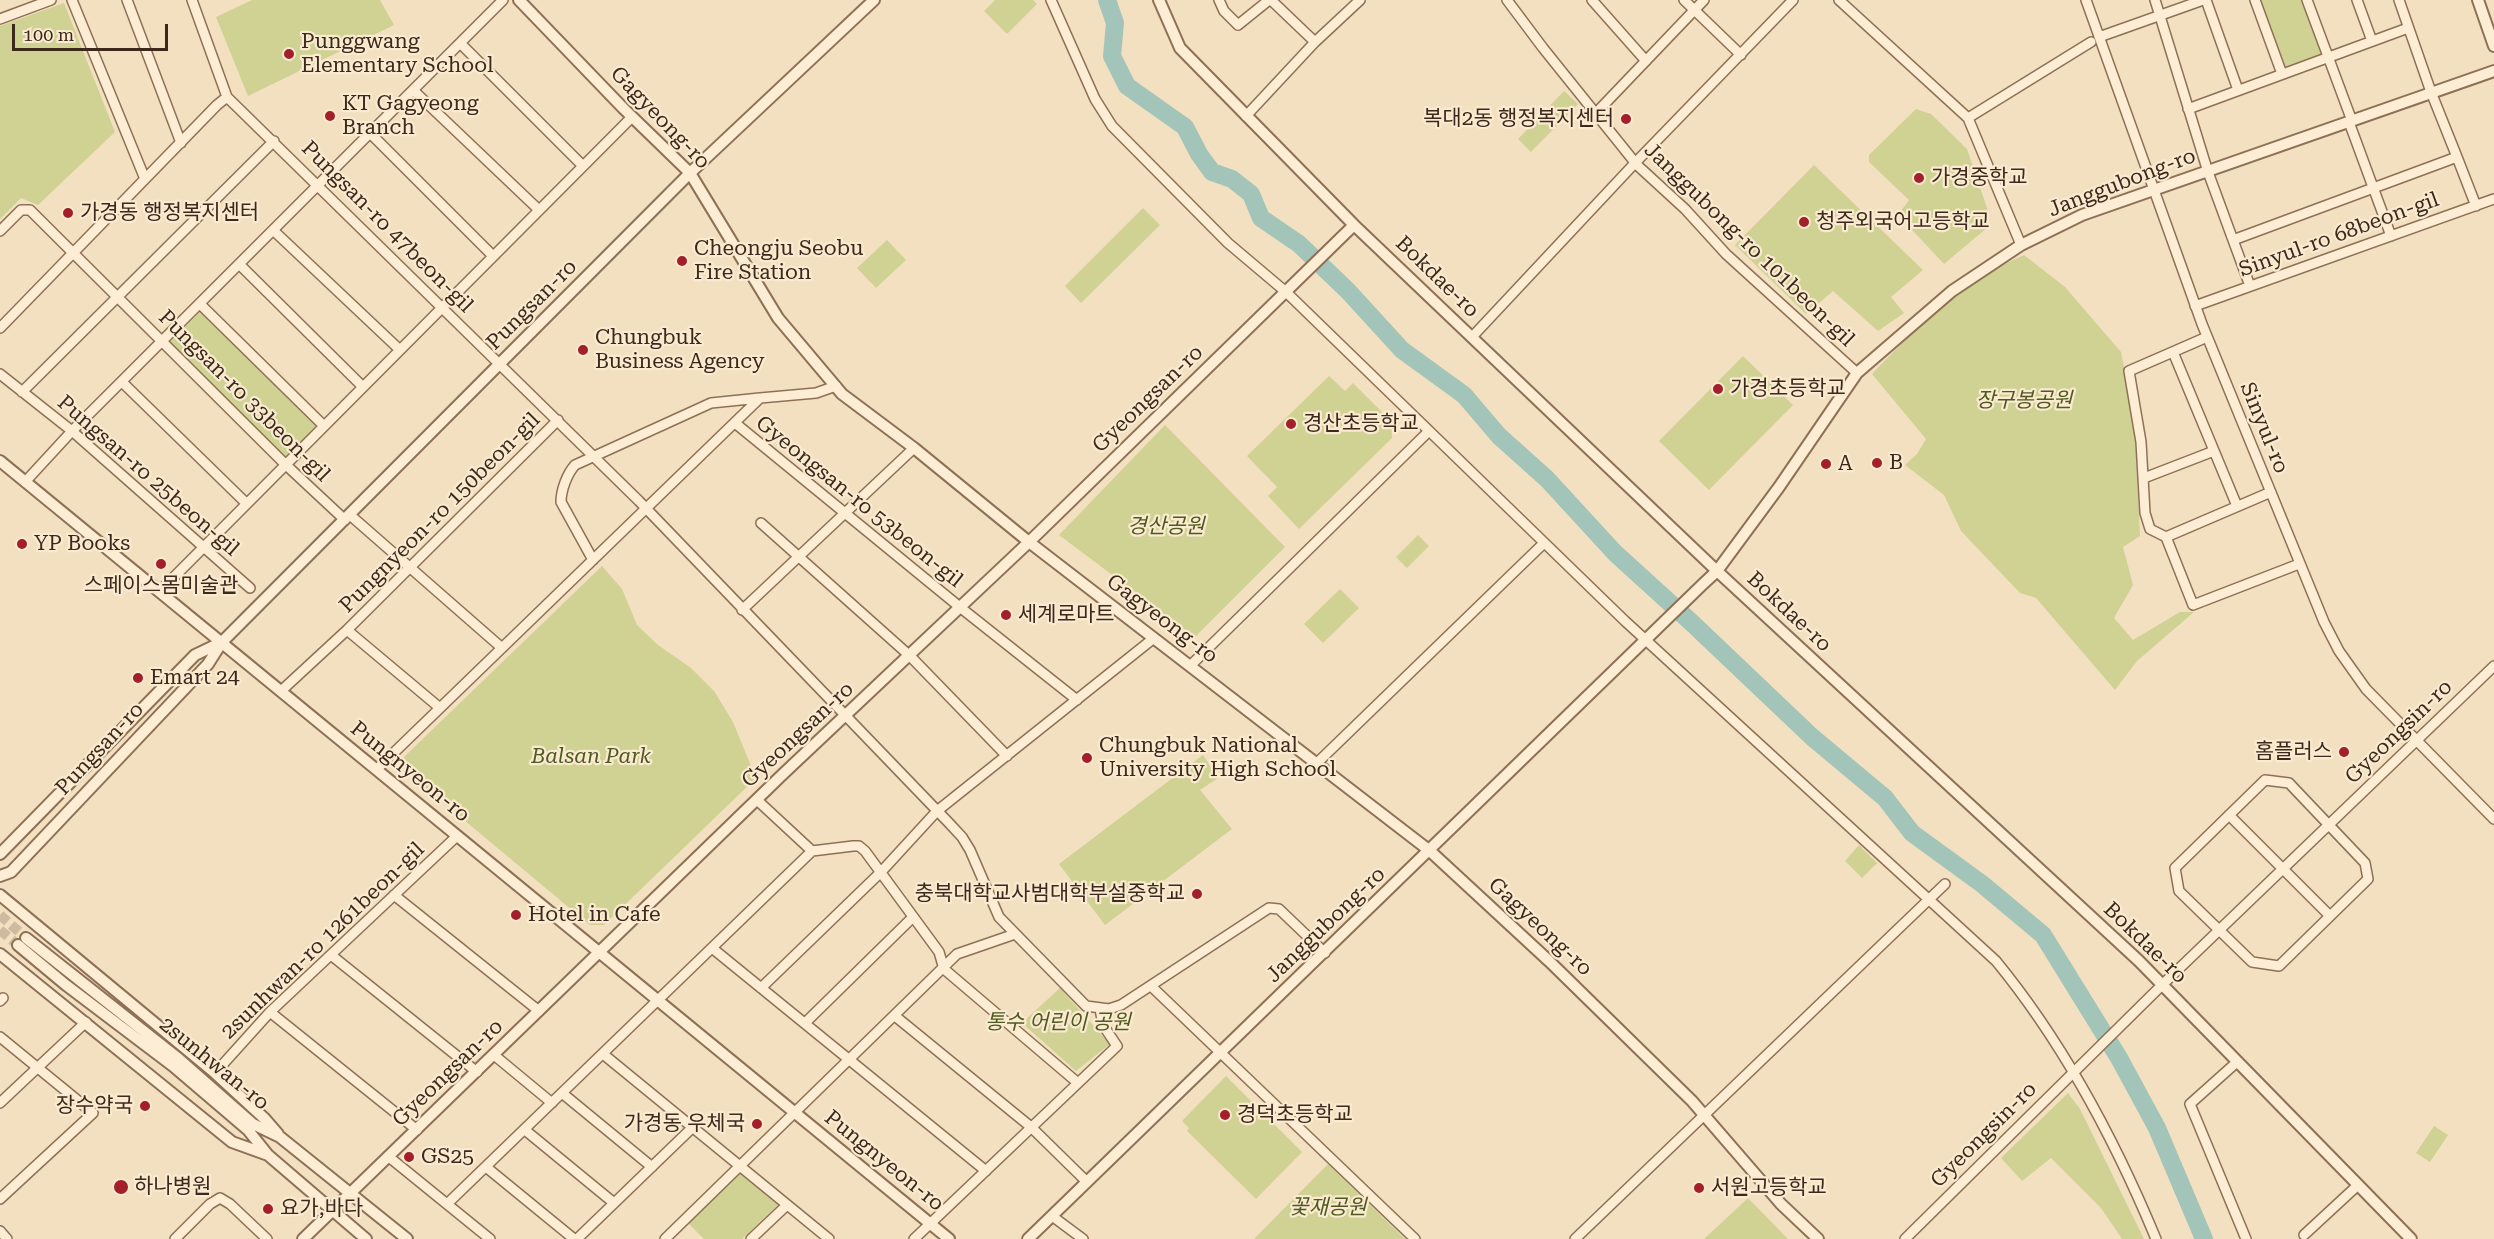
<!DOCTYPE html>
<meta charset="utf-8">
<style>
body{margin:0}
#map{position:relative;width:2494px;height:1239px;overflow:hidden;background:#f2e0c0;font-family:"Roboto Serif",serif}
canvas{display:block}
.scale{position:absolute;left:12px;top:24px;width:156px;height:27px;box-sizing:border-box;border:3px solid #3c291c;border-top:0;padding-left:8px;font-size:18px;line-height:21px;white-space:nowrap;color:#3c291c;-webkit-text-stroke:4px #f9ead0;paint-order:stroke}
</style>
<div id="map">
<canvas width="2494" height="1239"></canvas>
<div class="scale">100 m</div>
</div>
<script>
const context = document.querySelector('canvas').getContext('2d');
context.lineJoin = 'round';
function fill(path, color) {
  context.fillStyle = color;
  context.fill(path, 'evenodd');
}
function strokePath(path, color, width, dash) {
  context.strokeStyle = color;
  context.lineWidth = width;
  context.lineCap = dash ? 'butt' : 'round';
  context.setLineDash(dash || []);
  context.stroke(path);
}
function drawText(font, color, halo, rows, align = 'center') {
  context.font = font + ' "Roboto Serif","Noto Sans KR",serif';
  context.lineWidth = 4.5;
  context.setLineDash([]);
  context.textBaseline = 'middle';
  context.strokeStyle = halo;
  context.fillStyle = color;
  for (const [text, x, y, turn = 0] of rows) {
    context.save();
    context.translate(x, y);
    context.rotate((+turn || 0) * Math.PI / 180);
    context.textAlign = isNaN(turn) ? turn : align;
    if (halo) context.strokeText(text, 0, 0);
    context.fillText(text, 0, 0);
    context.restore();
  }
}
fill(new Path2D(`
 M252 0H380L394 25 248 96 216 17Z
 M995 0H1033L1037 4 1007 34 984 11Z
 M2259 0H2302L2322 55 2284 69Z
 M64 3 115 132 38 205 21 198 0 219V26Z
 M1564 91 1578 104 1531 152 1518 139Z
 M1916 109 1931 114 1967 149 1988 211 1981 220 1988 227 1944 264 1898 215 1909 200 1869 162V155Z
 M1814 165 1923 270 1891 297 1904 313 1878 331 1833 291 1806 314 1735 245Z
 M1143 208 1160 225 1081 303 1065 286Z
 M887 240 906 260 876 288 857 268Z
 M2024 255 2065 287 2121 352 2134 418 2140 536 2123 547 2133 585 2114 618 2133 640 2180 612H2194L2137 661 2115 690 2036 598 2020 593 1961 531 1944 495 1905 465 1917 454 1926 439 1872 374C1916 328 1965 280 2024 255Z
 M200 312 317 425 285 458 170 342Z
 M1743 356 1793 405 1709 490 1659 441Z
 M1329 376 1345 391 1353 383 1391 421 1392 438 1299 529 1268 496 1277 487 1247 456Z
 M1165 425 1285 547 1195 637 1059 535Z
 M1418 535 1429 546 1407 568 1396 557Z
 M602 566 622 589 637 625 658 645 691 668 714 691 733 722 756 778 604 925H590L405 771 404 757Z
 M1340 589 1359 608 1323 643 1304 624Z
 M1203 755 1218 778 1200 790 1232 829 1105 925 1059 864Z
 M1859 845 1877 863 1862 878 1845 861Z
 M1060 988 1110 1044 1076 1071 1022 1023Z
 M1226 1076 1302 1152 1256 1199 1187 1131 1189 1128 1182 1121Z
 M2068 1093 2080 1109 2144 1239H2122L2101 1208 2051 1158 2022 1181 2001 1158Z
 M2434 1126 2448 1135 2430 1162 2416 1153Z
 M1328 1164 1405 1239H1254Z
 M741 1173 779 1204 742 1239H704L688 1223Z
 M1748 1198 1788 1239H1704Z`), '#cfd293');
strokePath(new Path2D(`
 M1107 0 1115 23 1112 56 1127 86 1185 127 1199 154 1212 172 1232 179 1251 194 1261 218 1299 244 1348 291 1402 350 1464 395 1499 436 1547 479 1615 553 1692 623 1812 737 1885 798 1912 833 1982 884 2043 935 2119 1058 2157 1128 2204 1239`), '#a3c4b8', 18);
strokePath(new Path2D(`
 M0 915 26 938
 M0 930 18 945`), '#cebb9f', 10, [10, 5]);
const minor = new Path2D(`
 M72 0 145 179
 M127 0 181 143
 M192 0 227 97 639 501 949 823 962 837 970 850 999 917 1086 1006 1109 1009 1121 1005 1269 908 1279 909 1325 953
 M1051 0 1095 99 1112 126 1228 243 1286 292 1625 621 1996 961C2064 1044 2115 1140 2156 1239
 M1219 0 1224 11 1238 25 1269 0
 M1271 0 1315 42
 M1507 0 1543 48 1637 165 1685 209 1726 254 1857 373
 M1592 0 1646 61
 M1684 0 1741 55
 M1839 0 1968 118 2021 245
 M2086 0 2202 324 2324 622 2339 651 2366 689 2494 819
 M2155 0 2208 172 2233 240
 M2206 0 2238 90
 M2255 0 2282 74
 M2307 0 2352 121
 M2357 0 2372 41
 M0 19 51 0
 M2099 37 2203 0
 M460 43 583 166
 M413 90 539 210
 M2188 109 2408 28
 M1596 113 1704 0
 M1246 116 1315 42 1360 0
 M1968 118 2091 42
 M2349 122 2391 236
 M370 133 493 256
 M2457 157 2476 206
 M0 231 21 210H30L285 464 345 520
 M274 231 400 350
 M239 264 362 386
 M2250 286 2233 240 2457 157 2431 92 2399 0
 M200 304 323 425
 M2195 306 2494 199
 M0 328 217 105 227 97
 M1472 337 1635 163 1793 0
 M2207 337 2129 371 2141 442 2145 513 2150 529 2166 537 2271 492
 M2173 352 2237 506
 M0 374 72 431 250 588
 M122 382 246 503
 M22 392 274 141
 M735 423 961 608 1077 700
 M2144 478 2214 451
 M25 482 72 431 503 0
 M350 515 502 648
 M761 523 910 656 1007 756
 M2166 537 2193 605 2299 564
 M593 560 561 502C561 490 567 474 575 465L711 403 760 398
 M160 591 632 117
 M742 610 914 448
 M347 630 440 708
 M1191 665 1428 432
 M281 691 347 630 558 420
 M1317 763 1544 543
 M377 769 760 398 816 393 836 386
 M2265 780 2289 783 2365 863 2368 879 2279 966 2252 962 2179 891 2175 868Z
 M757 800 812 851 853 846H859L865 851 939 952 944 969 1078 1083
 M2229 815 2330 916
 M394 895 539 1011
 M712 948 986 1171
 M331 955 477 1072
 M1151 986 1415 1239
 M761 988 881 872 937 811 1154 638
 M0 1001 3 998
 M270 1012 417 1130
 M895 1016 1031 1127 1087 1182
 M805 1023 913 917
 M0 1037 93 1113 0 1199
 M603 1054 829 1239
 M494 1055 552 1103
 M2237 1062 2190 1104 2246 1239
 M215 1073 270 1012 457 836
 M562 1093 652 1167
 M0 1103 86 1022
 M525 1130 614 1203
 M389 1157 490 1239
 M486 1167 574 1239
 M447 1204 812 851
 M1052 1216 1083 1239
 M0 1231 7 1239
 M2304 1235 2358 1185
 M175 1239 210 1204 220 1198 230 1204 267 1239
 M577 1239 693 1127
 M665 1239 957 954 1015 934
 M751 1239 787 1205
 M914 1239 1117 1046 1103 1025 1100 1009
 M1575 1239 1945 884
 M1905 1239 2162 985 2494 666`);
const tertiary = new Path2D(`
 M519 0 623 108 690 173 778 318 842 394 914 448 1029 542 1430 851 1549 961 1692 1101 1781 1204 1818 1239
 M1159 0 1180 48 1354 225 1717 571 2139 961 2411 1239
 M2478 0 2494 46
 M0 461 949 1239
 M0 854 195 655 222 642
 M0 876 11 872 208 664 222 642 690 173 874 0
 M0 895 215 1073 265 1119 278 1134
 M26 938 179 1059 253 1124 280 1137 407 1239
 M18 945 66 985 173 1066 248 1130 268 1155 366 1239
 M0 954 232 1142 268 1155
 M303 1239 783 774 1029 542 1354 225
 M1028 1239 1703 584 1717 571 1779 487 1857 373 1952 291 2021 245 2082 215 2494 71`);
strokePath(minor, '#8e7056', 12);
strokePath(tertiary, '#8e7056', 14);
strokePath(minor, '#fcedd4', 9);
strokePath(tertiary, '#fcedd4', 10);
for (const [x, y, r, color] of [
 [289,54,6,"#a31f29"],
 [330,116,6,"#a31f29"],
 [1626,119,6,"#a31f29"],
 [1919,178,6,"#a31f29"],
 [68,213,6,"#a31f29"],
 [1804,222,6,"#a31f29"],
 [682,261,6,"#a31f29"],
 [583,350,6,"#a31f29"],
 [1718,389,6,"#a31f29"],
 [1291,424,6,"#a31f29"],
 [1877,463,6,"#a31f29"],
 [1826,464,6,"#a31f29"],
 [22,544,6,"#a31f29"],
 [161,564,6,"#a31f29"],
 [1006,615,6,"#a31f29"],
 [138,678,6,"#a31f29"],
 [2344,752,6,"#a31f29"],
 [1087,758,6,"#a31f29"],
 [1197,894,6,"#a31f29"],
 [516,915,6,"#a31f29"],
 [145,1106,6,"#a31f29"],
 [1225,1115,6,"#a31f29"],
 [757,1124,6,"#a31f29"],
 [409,1157,6,"#a31f29"],
 [121,1187,8,"#a31f29"],
 [1699,1188,6,"#a31f29"],
 [268,1209,6,"#a31f29"]
]) {
  const dot = new Path2D();
  dot.arc(x, y, r, 0, 2 * Math.PI);
  context.fillStyle = color;
  context.fill(dot);
  strokePath(dot, '#f9ead0', 2);
}
drawText('21px', '#3c291c', '#f9ead0', [
 ["Punggwang",301,42],
 ["Elementary School",301,66],
 ["KT Gagyeong",342,104],
 ["Branch",342,128],
 ["복대2동 행정복지센터",1614,119,"right"],
 ["가경중학교",1931,178],
 ["가경동 행정복지센터",80,213],
 ["청주외국어고등학교",1816,222],
 ["Cheongju Seobu",694,249],
 ["Fire Station",694,273],
 ["Chungbuk",595,338],
 ["Business Agency",595,362],
 ["가경초등학교",1730,389],
 ["경산초등학교",1303,424],
 ["B",1889,463],
 ["A",1838,464],
 ["YP Books",34,544],
 ["스페이스몸미술관",161,586,"center"],
 ["세계로마트",1018,615],
 ["Emart 24",150,678],
 ["Chungbuk National",1099,746],
 ["University High School",1099,770],
 ["홈플러스",2332,752,"right"],
 ["충북대학교사범대학부설중학교",1185,894,"right"],
 ["Hotel in Cafe",528,915],
 ["장수약국",133,1106,"right"],
 ["경덕초등학교",1237,1115],
 ["가경동 우체국",745,1124,"right"],
 ["GS25",421,1157],
 ["하나병원",134,1187],
 ["서원고등학교",1711,1188],
 ["요가,바다",280,1209]
], 'left');
drawText('21px', '#3c291c', '#f9ead0', [
 ["Gagyeong-ro",660,118,46],
 ["Janggubong-ro",2122,183,-21],
 ["Pungsan-ro 47beon-gil",387,227,45],
 ["Sinyul-ro 68beon-gil",2339,235,-20],
 ["Janggubong-ro 101beon-gil",1749,245,44],
 ["Bokdae-ro",1437,277,44],
 ["Pungsan-ro",532,305,-45],
 ["Pungsan-ro 33beon-gil",244,396,45],
 ["Gyeongsan-ro",1148,399,-44],
 ["Sinyul-ro",2264,428,68],
 ["Pungsan-ro 25beon-gil",148,476,41],
 ["Gyeongsan-ro 53beon-gil",859,502,39],
 ["Pungnyeon-ro 150beon-gil",440,513,-45],
 ["Bokdae-ro",1789,612,43],
 ["Gagyeong-ro",1162,619,37],
 ["Gyeongsin-ro",2399,732,-44],
 ["Gyeongsan-ro",798,735,-43],
 ["Pungsan-ro",100,749,-47],
 ["Pungnyeon-ro",410,772,39],
 ["Janggubong-ro",1326,925,-44],
 ["Gagyeong-ro",1540,927,43],
 ["2sunhwan-ro 1261beon-gil",323,941,-44],
 ["Bokdae-ro",2145,943,44],
 ["2sunhwan-ro",214,1064,39],
 ["Gyeongsan-ro",448,1073,-44],
 ["Gyeongsin-ro",1984,1135,-45],
 ["Pungnyeon-ro",884,1161,39]
]);
drawText('italic 21px', '#505a20', '#f9ead0', [
 ["장구봉공원",2024,401],
 ["경산공원",1166,527],
 ["Balsan Park",591,757],
 ["통수 어린이 공원",1058,1023],
 ["꽃재공원",1328,1208]
]);
</script>
